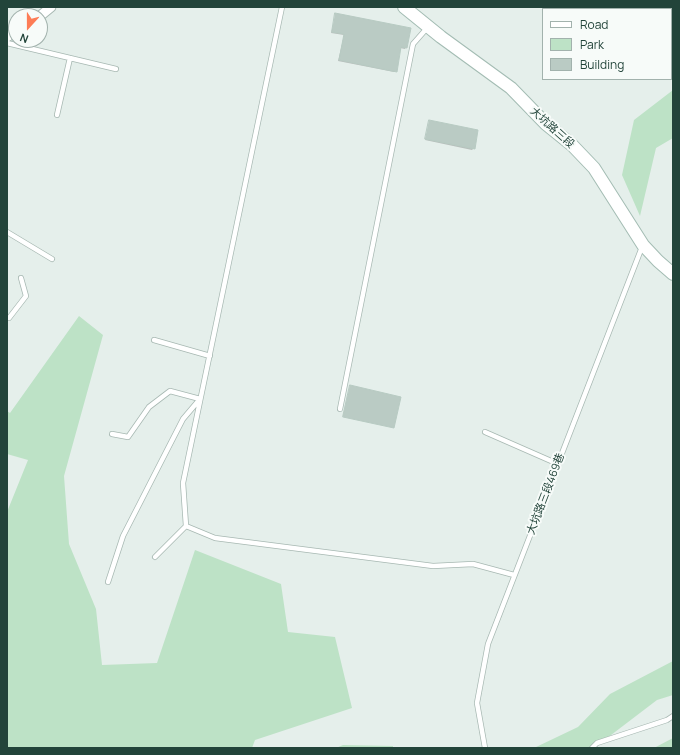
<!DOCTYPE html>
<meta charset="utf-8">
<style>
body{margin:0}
#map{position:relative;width:680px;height:755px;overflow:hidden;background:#e5efeb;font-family:Manrope,sans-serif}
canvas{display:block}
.frame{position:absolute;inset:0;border:8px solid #22443a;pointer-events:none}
.legend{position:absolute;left:542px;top:8px;width:130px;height:72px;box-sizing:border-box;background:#f7fbf9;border:1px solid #a2b2ad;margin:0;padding:5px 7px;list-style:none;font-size:12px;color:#22443a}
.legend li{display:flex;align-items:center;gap:8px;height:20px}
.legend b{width:20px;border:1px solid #a2b2ad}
.north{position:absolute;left:8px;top:8px;width:40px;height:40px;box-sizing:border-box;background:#f7fbf9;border:1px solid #a2b2ad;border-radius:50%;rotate:201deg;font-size:11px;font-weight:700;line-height:16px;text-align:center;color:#22443a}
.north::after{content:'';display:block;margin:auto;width:14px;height:18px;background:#fd7c56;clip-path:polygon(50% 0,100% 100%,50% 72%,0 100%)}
</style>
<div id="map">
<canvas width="680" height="755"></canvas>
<div class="frame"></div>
<ul class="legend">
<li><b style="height:5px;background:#fff"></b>Road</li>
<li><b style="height:11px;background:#bde2c6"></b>Park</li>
<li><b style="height:11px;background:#bacbc4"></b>Building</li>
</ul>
<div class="north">N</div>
</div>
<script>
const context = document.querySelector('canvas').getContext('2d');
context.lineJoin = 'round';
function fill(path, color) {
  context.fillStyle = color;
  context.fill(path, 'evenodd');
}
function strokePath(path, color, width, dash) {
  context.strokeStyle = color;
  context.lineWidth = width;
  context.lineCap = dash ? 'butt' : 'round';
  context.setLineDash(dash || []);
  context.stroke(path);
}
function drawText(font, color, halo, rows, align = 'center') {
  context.font = font + ' Manrope,"Noto Sans TC",sans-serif';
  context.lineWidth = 4;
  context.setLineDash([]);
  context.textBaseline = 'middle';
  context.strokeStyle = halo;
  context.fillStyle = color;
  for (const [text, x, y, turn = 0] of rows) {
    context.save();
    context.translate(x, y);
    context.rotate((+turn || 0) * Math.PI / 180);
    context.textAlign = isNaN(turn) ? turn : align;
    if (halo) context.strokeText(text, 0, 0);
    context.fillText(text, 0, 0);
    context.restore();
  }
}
fill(new Path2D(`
 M673 14V53L671 51V16Z
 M673 90V138L656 148 640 216 622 175 634 120Z
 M79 316 103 335 64 476 69 544 96 609 102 665 157 663 195 550 281 584 288 632 335 637 352 708 255 740 252 748H7V512L28 460 7 454V411L10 413Z
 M673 661V695L657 700 594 748H534L578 727 610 694Z
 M673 738V748H654Z
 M343 745 393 746V748H336Z`), '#bde2c6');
fill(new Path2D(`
 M336 14 406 47 405 49 400 48 396 71 394 72 338 61 344 35 331 33Z
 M430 121 474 148 472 150 425 140Z
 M350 386 393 427 343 416Z`), '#0003');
const building = new Path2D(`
 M335 13 411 28 407 48 401 47 397 72 339 60 344 34 332 32Z
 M429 120 478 130 475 149 425 139Z
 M350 385 401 397 394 428 343 417Z`);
fill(building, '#bacbc4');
strokePath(building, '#b7cac2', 1);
const lane = new Path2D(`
 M282 7 183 483 186 526 215 538 433 566 473 564 514 575
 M612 7 614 9
 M7 43 116 69
 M57 115 70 58
 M7 232 52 259
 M7 318H9L26 296 21 278
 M154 340 210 356
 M340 409 413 44 428 27
 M485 432 558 464
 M155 557 186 526
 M108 582 123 536 183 419 200 399 170 391 149 407 128 437 112 434
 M485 748 477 703 488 644 642 247
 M592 748 597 743 667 720 673 716`);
const street = new Path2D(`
 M40 16 51 7
 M7 37 16 31`);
const secondary = new Path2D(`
 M404 7 441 37 511 88 546 124 572 145 594 168 643 245 658 261 673 274`);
strokePath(lane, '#a7b8b2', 6);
strokePath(street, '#a7b8b2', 11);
strokePath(secondary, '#a3bcb3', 14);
strokePath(lane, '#fff', 4.5);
strokePath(street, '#fff', 9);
strokePath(secondary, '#fff', 12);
drawText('11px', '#22443a', '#f7fbf9', [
 ["大坑路三段",552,128,42],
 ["大坑路三段469巷",546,494,-69]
]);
</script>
